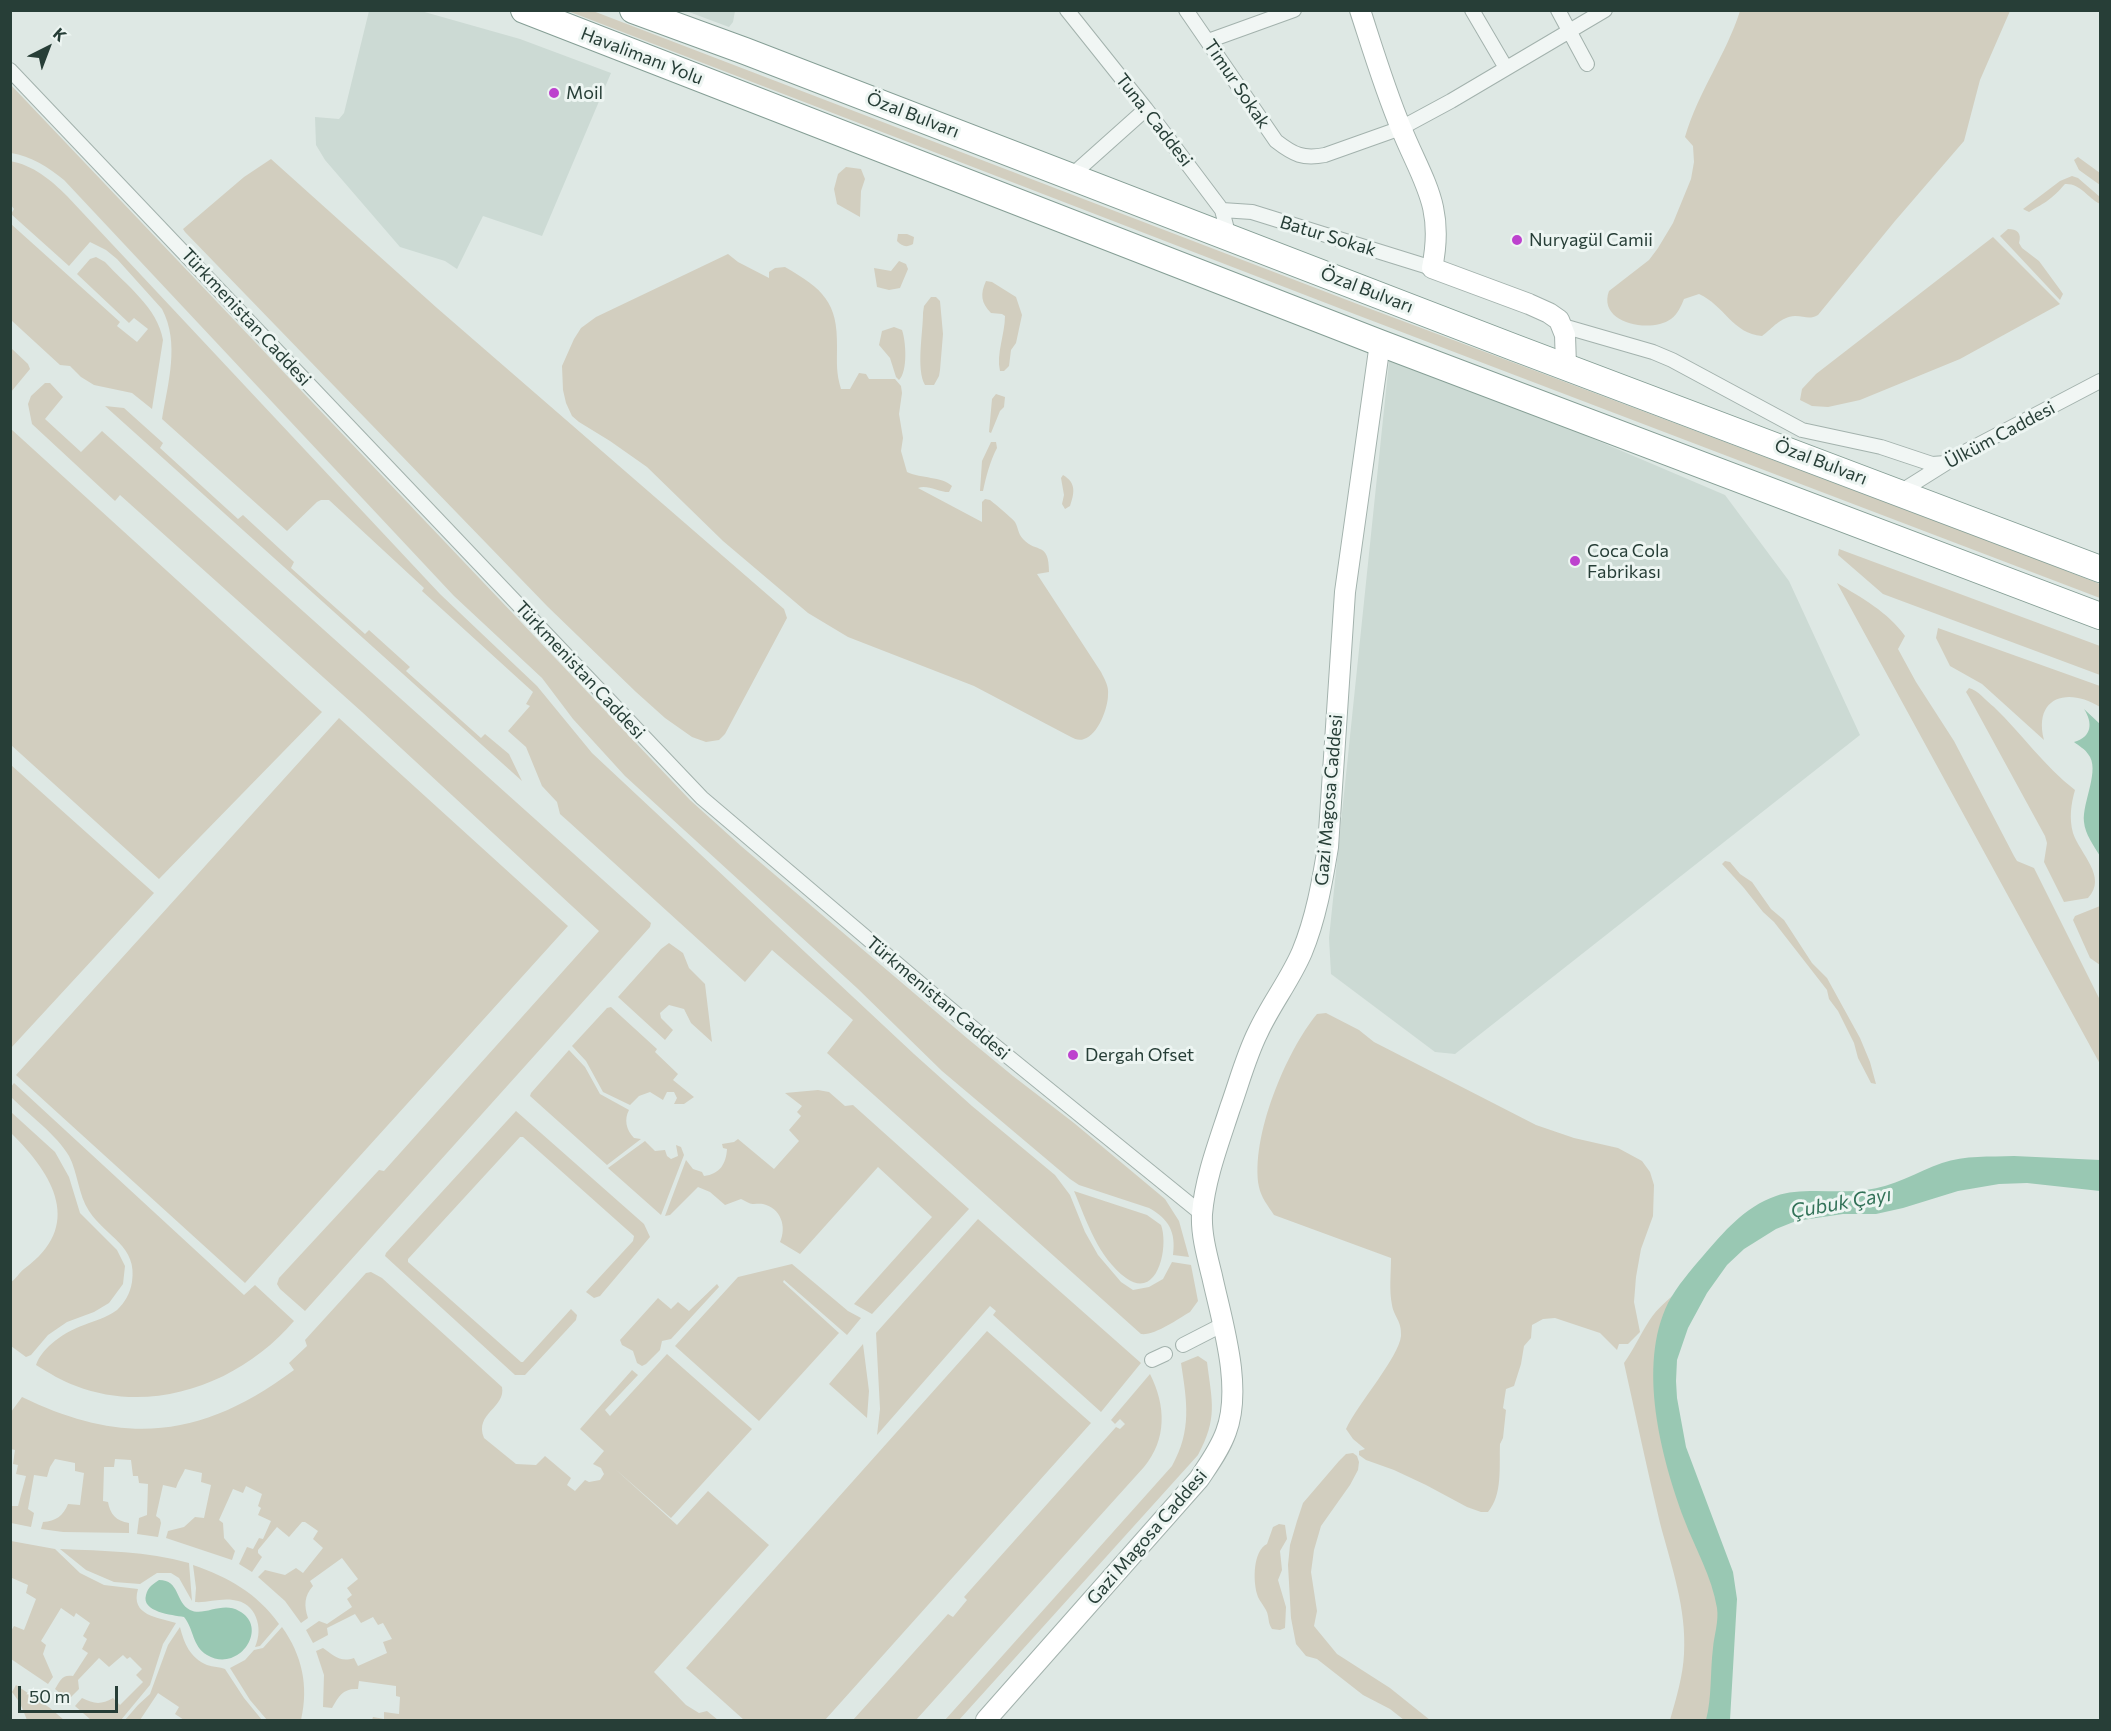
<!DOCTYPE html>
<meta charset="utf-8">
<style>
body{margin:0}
#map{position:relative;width:2111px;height:1731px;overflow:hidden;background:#dee8e4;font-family:Commissioner,sans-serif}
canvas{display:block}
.frame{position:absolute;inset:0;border:12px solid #273e37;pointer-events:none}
.north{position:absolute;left:18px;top:18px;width:60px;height:60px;-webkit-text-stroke:4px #edf5f2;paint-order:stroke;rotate:42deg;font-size:16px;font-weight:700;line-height:24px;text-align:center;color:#273e37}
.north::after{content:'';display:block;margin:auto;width:21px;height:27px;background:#273e37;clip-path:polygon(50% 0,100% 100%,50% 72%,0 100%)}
.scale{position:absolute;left:18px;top:1686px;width:100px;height:27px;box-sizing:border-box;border:3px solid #273e37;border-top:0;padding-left:8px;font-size:18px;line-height:21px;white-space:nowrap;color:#273e37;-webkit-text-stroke:4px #edf5f2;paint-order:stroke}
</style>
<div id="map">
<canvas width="2111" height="1731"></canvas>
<div class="frame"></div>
<div class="north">K</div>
<div class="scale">50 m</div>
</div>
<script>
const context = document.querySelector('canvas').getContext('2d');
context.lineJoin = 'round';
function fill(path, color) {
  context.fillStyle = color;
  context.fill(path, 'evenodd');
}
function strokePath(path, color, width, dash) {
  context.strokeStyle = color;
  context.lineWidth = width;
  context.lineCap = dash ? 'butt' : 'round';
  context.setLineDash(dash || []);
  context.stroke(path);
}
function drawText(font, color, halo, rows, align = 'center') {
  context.font = font + ' Commissioner,sans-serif';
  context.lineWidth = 6;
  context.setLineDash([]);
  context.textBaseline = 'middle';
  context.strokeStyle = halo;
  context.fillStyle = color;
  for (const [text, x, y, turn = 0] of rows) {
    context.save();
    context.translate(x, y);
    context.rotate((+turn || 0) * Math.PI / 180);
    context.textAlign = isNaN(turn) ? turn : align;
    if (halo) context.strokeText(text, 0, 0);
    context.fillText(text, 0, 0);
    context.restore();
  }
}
fill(new Path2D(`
 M369 11H421L520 39 611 73 542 236 483 216 457 269 445 261 400 247 325 160 316 145 315 117 339 119 344 113Z
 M686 11H735L733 22 729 27Z
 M1390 352 1725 495 1789 581 1860 735 1455 1054 1435 1052 1331 974 1329 938Z`), '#ccdad4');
fill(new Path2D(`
 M568 11H593L1360 305 2018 552 2100 584V598L1357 315Z
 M1740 11H2010L1980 80 1964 141 1895 221 1818 315C1809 320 1805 316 1795 316 1780 317 1773 328 1762 336 1733 334 1724 305 1699 294L1684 299C1681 306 1678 314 1671 319 1650 334 1597 323 1609 291L1649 260 1658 248 1673 223 1691 179 1694 162 1693 146 1685 137C1698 92 1726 55 1740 11Z
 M10 84 690 800 741 846 968 1039 1013 1076 1074 1123 1165 1199 1179 1221 1189 1257 1173 1255C1176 1232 1169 1219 1149 1208L1079 1185 1070 1179 942 1071 857 988 625 776 573 719 542 678 454 596 64 180C48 167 31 156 11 153Z
 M2078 157 2100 173V185L2079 170 2074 160Z
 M271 159 437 308 784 609 787 618 725 734 719 740 706 742 692 737 665 718 636 692 548 607 185 232 183 229 244 177Z
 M10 161C33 165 51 180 67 196L440 594 537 686 592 753 914 1054 972 1106 1055 1175 1070 1195 1085 1232 1098 1255 1121 1282 1133 1290 1149 1287 1163 1279 1172 1262 1191 1265 1198 1301 1190 1312C1178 1319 1154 1336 1141 1334L827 1053 853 1020 772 950 745 982 569 822 560 814 557 802 542 786 526 747 508 731 530 706 526 704 533 692 422 591 424 588 329 500H321L317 502 287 531 162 419C168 383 180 343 162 309L117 259 106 250 90 242 69 266 11 214 14 209 11 205Z
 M846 167 861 169 865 179 861 191 860 217 837 204 834 189 838 174Z
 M2072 176 2078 178 2100 197V204C2088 198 2080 183 2065 184 2051 200 2046 202 2029 212L2023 209 2060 181Z
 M11 224 120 322 117 326 137 342 148 329 134 318 129 323 77 274 90 259 96 257 105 262C126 285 158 308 163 340L152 409 132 393 94 385 81 377 70 366 60 365 11 320Z
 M2008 229C2017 229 2022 233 2019 243L2022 248 2039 261 2061 291 2063 294 2060 300 2000 236Z
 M898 234H907L914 237 913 244C906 248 902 246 897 241Z
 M1993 237 2060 304 1960 359 1860 400 1828 407 1812 406 1800 400 1802 389 1816 374Z
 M728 254 738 262 769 278V272L775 268 785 267C823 289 838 302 837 347 837 364 836 372 841 389H850L859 373 866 374 869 379H895L901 386 902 393 899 414 903 438 901 451 907 472C922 479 941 476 952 486L949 492C938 492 927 484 918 488L982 522V502L985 499 990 500C994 503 1013 519 1015 522 1018 527 1018 534 1023 539 1037 554 1049 541 1049 572L1037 574 1101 672C1105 680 1109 686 1108 695 1108 708 1098 735 1084 739 1079 741 1075 739 1071 737L974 686 848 637 808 613 723 541 647 467 610 441 579 422 572 416 566 403 563 390 562 366 574 339 581 328 596 317Z
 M899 261 906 264 908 269 900 288 889 290 877 287 874 268 891 271Z
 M986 281 992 282 1016 297 1022 315 1016 343 1011 350 1009 366 1004 371H1000C996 354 1005 334 1005 316L1002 314 991 313C981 303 980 294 986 281Z
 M931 297H936L940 301 943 334 940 370 939 376 934 385H925C916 369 923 333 923 313L924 306Z
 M894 327 902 330C906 341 908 372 899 380L896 377 890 358 879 345 882 331Z
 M11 348 28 364 30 369 11 392Z
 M45 383H50L63 397 45 419 81 452 102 431 651 923 650 927 305 1311 280 1289 277 1284 279 1278 379 1170 384 1171 599 931 362 712 120 495 115 501 32 424 28 404 31 396Z
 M996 394 1005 397 1004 407 1000 411 991 433 989 432 992 399Z
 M105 406 124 408 163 443 160 448 238 519 243 515 294 562 291 568 365 634 369 630 410 667 406 671 481 738 485 734 509 754 522 781Z
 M11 429 322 712 159 879 11 745Z
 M991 442H996L997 448C990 461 986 477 983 491H980L982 461Z
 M1063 475C1077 483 1074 494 1070 506L1065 509 1062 504 1064 495 1061 478Z
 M1839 549 2100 646V675L1883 594 1838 555Z
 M1837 583C1862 598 1888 612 1905 636L1898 649 1916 682 1954 741 2014 856 2017 861 2034 868 2100 1000V1064Z
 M1938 628 2100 686V707C2069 687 2033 696 2044 740L1982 684 1950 666 1936 638Z
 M1969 688C1978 690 1986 701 1994 707 2022 734 2044 766 2075 790 2071 804 2069 818 2073 833 2080 854 2108 877 2088 898L2064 902 2044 862 2047 843 2045 836 1969 697 1966 692Z
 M339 718 568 926 245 1283 16 1075Z
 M11 765 154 893 11 1048Z
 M1725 861 1730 862 1740 874 1752 882 1771 909 1784 920 1812 963 1827 978 1860 1038 1870 1062 1876 1084 1871 1083 1858 1058 1854 1043 1838 1011 1829 999 1827 990 1774 922 1763 912 1744 888 1722 864Z
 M2100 906V965L2090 958 2073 920 2075 916Z
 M669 943 683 953 689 968 705 984 712 1042 691 1023 684 1009 669 1005 660 1013 661 1018 673 1030 665 1040 618 997 661 949Z
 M611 1007 657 1049 655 1052 678 1074 673 1080 694 1097 684 1104H674L677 1098 674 1092H667L663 1100 650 1092 639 1096 630 1105 603 1092 586 1061 572 1046 607 1008Z
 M1326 1013 1359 1030 1374 1042 1536 1125 1574 1138 1618 1148 1642 1161 1650 1172 1654 1185 1653 1216 1641 1249 1636 1277 1634 1302 1640 1332 1628 1344H1619L1617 1350 1600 1333 1555 1318 1543 1319 1532 1325 1531 1338 1524 1346 1521 1364 1514 1386 1506 1389 1503 1408 1506 1410 1503 1438 1500 1444C1499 1466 1503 1494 1488 1512H1481L1467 1507 1426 1485 1394 1470 1366 1460 1359 1455V1451L1365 1449 1353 1439 1346 1429C1357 1405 1399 1357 1401 1336 1402 1321 1394 1317 1392 1305 1389 1290 1391 1274 1391 1258L1274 1215C1268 1206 1261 1197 1259 1187 1250 1138 1286 1051 1317 1014Z
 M569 1050 585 1067 600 1094 629 1110C624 1119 626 1130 634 1138L641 1139 607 1165 530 1096 531 1093Z
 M14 1083 244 1295 255 1285 294 1321C242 1382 154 1416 76 1386 62 1381 49 1373 36 1365 42 1347 66 1331 84 1325 96 1320 106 1318 117 1310 125 1302 130 1294 132 1282 138 1246 106 1237 89 1211 78 1194 78 1173 69 1156 58 1136 27 1113 11 1097V1087Z
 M818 1090 829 1092 845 1106 853 1105 969 1209 872 1314 854 1304 932 1217 878 1167 800 1254 780 1242C787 1227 781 1208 763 1204 758 1203 753 1205 749 1203 746 1202 744 1200 741 1199L725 1205 710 1192 698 1187 670 1215 665 1216 686 1160 693 1169 702 1172 704 1176C720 1174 726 1164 727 1149L723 1148 722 1144 734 1142 738 1139 774 1169 799 1141 789 1130 801 1116 797 1112 802 1106 785 1093Z
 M516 1111 644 1224 650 1237 600 1296 594 1298 586 1292 633 1241 634 1236 523 1137H520L408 1259V1262L521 1362H523L571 1309 577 1315 576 1320 525 1375H515L385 1256 386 1253Z
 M11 1112 55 1152 69 1177 80 1213 117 1250 125 1266 123 1284 109 1303 94 1312 67 1322 48 1335 31 1355 26 1357 11 1346V1282C16 1279 19 1273 24 1269 84 1226 54 1175 11 1133Z
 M645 1141 655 1151 665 1150 667 1156 671 1159 678 1156 676 1145 681 1147 684 1155 661 1215 608 1168Z
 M1074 1191 1147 1215 1161 1225C1169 1246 1158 1301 1126 1278 1098 1257 1087 1222 1074 1191Z
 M978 1219 1141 1363 1101 1412 993 1315 996 1311 990 1306 877 1435 880 1409 876 1333Z
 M792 1264 848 1311 861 1318 847 1335 784 1280 783 1282 839 1333 759 1421 675 1346 738 1277Z
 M371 1272 382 1278 502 1387C506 1408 474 1413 484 1438L516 1464 536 1465 545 1456 571 1478 567 1485 575 1491 585 1480 589 1482 600 1480 604 1474 601 1468 593 1464 604 1451 580 1429 632 1370 638 1375 605 1410 610 1416 667 1354 752 1429 671 1518 614 1468 677 1525 708 1491 769 1545 654 1672 686 1705 699 1713 707 1711 718 1720H372L373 1717 384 1719V1712L399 1714 400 1697 396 1696V1686L359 1681 358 1689C343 1688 339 1696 332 1708L323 1707 324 1675 316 1651 323 1648C333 1655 340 1663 354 1658L358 1666 387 1653 383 1642 392 1639 383 1623 378 1625 373 1617 361 1623 355 1614 327 1628 328 1635 313 1643 306 1630 319 1621 327 1624 352 1607 347 1599 352 1595 347 1588 358 1579 342 1558 310 1581 313 1586C304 1596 304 1606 308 1618L301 1623 285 1601 258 1577 265 1570 285 1575 296 1568 303 1573 323 1548 313 1539 318 1531 305 1522H302L289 1537 277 1527 258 1550V1553L262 1557 252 1572 239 1564 247 1547 253 1549 259 1538 263 1539 271 1521 258 1515 261 1508 258 1506 262 1494 246 1486 243 1493 233 1489 219 1520 223 1523 224 1538 235 1551 232 1560 166 1538 168 1531 184 1527 195 1517 204 1518 211 1485 201 1482 202 1473 185 1469C182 1476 178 1481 176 1488L163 1485 156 1516 160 1519 161 1523 158 1537 137 1534 139 1518 147 1515 148 1484 139 1483 138 1476H133L131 1460 115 1459 114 1467H104L103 1501 108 1502C110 1514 116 1521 129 1523V1533L63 1532 41 1529 43 1522C56 1521 63 1516 68 1504L80 1505 84 1473 75 1471V1463L55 1459 50 1467 47 1477 34 1475 28 1509 34 1513 31 1527 11 1523V1506H18L26 1476 16 1474 18 1465 13 1464 15 1450 11 1449V1412L22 1397C125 1447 203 1438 294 1370L289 1363 307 1346 305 1340 366 1273Z
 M717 1284 719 1287 671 1339 662 1341 660 1350 646 1364 642 1366 637 1363 633 1351 622 1345 620 1340 658 1298 671 1309 678 1302 689 1311Z
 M1683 1287 1658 1366 1718 1596 1720 1629 1710 1720H1670C1676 1699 1683 1676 1684 1654 1687 1609 1671 1565 1660 1523 1647 1470 1636 1416 1624 1363 1634 1349 1640 1335 1649 1321 1657 1308 1671 1297 1683 1287Z
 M987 1331 1091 1423 825 1720H744L686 1668Z
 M863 1344 869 1391 867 1418 829 1384Z
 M1198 1356 1207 1362C1212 1402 1218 1418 1198 1455L959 1720H945L1172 1466C1192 1430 1187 1402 1181 1363Z
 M1150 1374C1166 1406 1167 1439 1144 1467L916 1720H853L948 1614 953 1617 967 1600 964 1597 1116 1427 1120 1429 1125 1424 1120 1419 1115 1424 1111 1420Z
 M1353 1453 1357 1456 1359 1462 1358 1470 1350 1485 1321 1526 1314 1550 1311 1572 1317 1611 1314 1626 1337 1654 1390 1688 1430 1720H1404L1390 1709 1363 1695 1317 1659 1306 1656 1296 1644 1291 1618 1288 1565 1290 1545 1297 1521 1303 1503 1339 1461 1346 1454Z
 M1279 1524 1285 1525 1287 1539 1280 1551 1282 1570 1278 1580 1286 1607 1285 1628 1280 1630 1272 1629C1269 1624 1269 1622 1268 1616 1267 1608 1259 1602 1257 1594 1253 1580 1253 1551 1267 1544L1273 1527Z
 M11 1541 55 1549 80 1573 104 1585 138 1589C130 1616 158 1617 176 1623L163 1644 150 1685 121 1720H91L75 1706 82 1698C94 1704 101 1705 113 1698L120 1705 143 1682 136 1675 142 1669 130 1657 127 1659 123 1655 109 1667 99 1658 78 1680 79 1689 68 1700 55 1689C60 1681 62 1674 73 1676L88 1653 82 1649 87 1639 83 1636 90 1623 76 1613 74 1617 61 1608 41 1641 46 1645 43 1654 53 1677 48 1684 11 1659V1631L14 1626 24 1630 36 1599 26 1593 28 1585 12 1578 11 1582Z
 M60 1549C104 1551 146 1551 189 1563L192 1601 179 1578 171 1573H157L140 1584 114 1582 86 1570Z
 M193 1565C228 1577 257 1593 279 1624L260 1646 255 1647C264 1628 256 1602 233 1600 220 1598 207 1603 195 1602L196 1588Z
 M180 1627C184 1643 190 1658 207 1665 213 1667 220 1667 225 1669L244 1698 262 1720H184L175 1714 179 1707 158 1693 140 1720H125L138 1705 150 1694 168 1645Z
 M282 1627C302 1655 309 1686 301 1720H267L250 1700 230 1668 245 1660 254 1650 263 1648Z
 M16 1685 50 1708 64 1720H27L20 1703 12 1692Z`), '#d2cebf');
fill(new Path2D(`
 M2084 709 2100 724V856C2094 846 2085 834 2084 822 2082 802 2101 769 2088 754 2085 749 2079 746 2074 742 2092 737 2093 723 2084 709Z
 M2014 1156 2100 1160V1191L2027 1183 1999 1184 1958 1191 1903 1208 1876 1214H1843L1796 1221 1776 1229 1744 1249 1727 1265 1707 1293 1688 1328 1677 1360 1676 1381 1677 1398 1686 1447 1733 1572 1737 1599 1730 1720H1706C1712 1698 1710 1672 1713 1648 1714 1636 1719 1621 1717 1608 1712 1577 1695 1548 1684 1519 1661 1457 1637 1366 1668 1303 1677 1286 1691 1270 1703 1256 1724 1232 1744 1207 1776 1196 1800 1187 1838 1194 1866 1190 1893 1187 1917 1172 1942 1163 1965 1155 1990 1157 2014 1156Z
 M159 1580C180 1580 175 1602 190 1610 204 1617 222 1601 239 1611 270 1627 239 1674 207 1655 192 1646 194 1629 184 1617 172 1615 141 1612 146 1595 148 1587 153 1584 159 1580Z`), '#99c8b3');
const street = new Path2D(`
 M1067 10 1146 109 1222 210 1229 237
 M1186 10 1276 141C1294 155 1303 159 1325 155L1401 128 1451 101 1605 10
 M1472 10 1506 68
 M1558 10 1587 64
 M1208 41 1294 10
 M10 70 702 798 968 1024 1202 1214
 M1071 176 1146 109
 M1222 210 1252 212 1432 268
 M1563 326 1653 352 1672 360 1802 430 1881 447 1932 464 1946 463
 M1900 492 1959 455 2100 381
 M1183 1345 1222 1325
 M1152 1360 1165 1354`);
const secondary = new Path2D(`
 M1360 10C1373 50 1385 90 1401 128 1423 182 1445 206 1432 268L1529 304 1549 313 1559 320 1565 335 1566 366
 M986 1720 1199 1479C1209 1464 1220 1449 1226 1432 1243 1387 1222 1322 1212 1276 1207 1256 1201 1234 1202 1214 1205 1178 1219 1142 1230 1108 1239 1083 1246 1056 1258 1032 1271 1004 1290 980 1302 952 1316 918 1322 883 1328 847L1345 592 1380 343`);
const highway = new Path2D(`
 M524 10 1380 343 2100 616
 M633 10 745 51 1513 347 2100 569`);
strokePath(street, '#a3b2ad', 16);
strokePath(secondary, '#a3b2ad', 22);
strokePath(highway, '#859e95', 28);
strokePath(street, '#f1f6f4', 14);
strokePath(secondary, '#fff', 20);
strokePath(highway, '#fff', 26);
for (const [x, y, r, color] of [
 [554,93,6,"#bd42ce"],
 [1517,240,6,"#bd42ce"],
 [1575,561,6,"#bd42ce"],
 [1073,1055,6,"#bd42ce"]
]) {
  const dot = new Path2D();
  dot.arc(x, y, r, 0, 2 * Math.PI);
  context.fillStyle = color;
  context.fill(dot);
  strokePath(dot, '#edf5f2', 2);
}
drawText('18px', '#273e37', '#edf5f2', [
 ["Havalimanı Yolu",642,56,21],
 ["Timur Sokak",1237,84,56],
 ["Özal Bulvarı",913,115,21],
 ["Tuna. Caddesi",1154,120,52],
 ["Batur Sokak",1328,236,17],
 ["Özal Bulvarı",1367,290,21],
 ["Türkmenistan Caddesi",246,317,47],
 ["Ülküm Caddesi",2000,435,-28],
 ["Özal Bulvarı",1821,462,21],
 ["Türkmenistan Caddesi",580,670,47],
 ["Gazi Magosa Caddesi",1329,800,-85],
 ["Türkmenistan Caddesi",938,998,40],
 ["Gazi Magosa Caddesi",1147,1537,-49]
]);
drawText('18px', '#273e37', '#edf5f2', [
 ["Moil",566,93],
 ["Nuryagül Camii",1529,240],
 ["Coca Cola",1587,551],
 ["Fabrikası",1587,572],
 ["Dergah Ofset",1085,1055]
], 'left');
drawText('italic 20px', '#327258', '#edf5f2', [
 ["Çubuk Çayı",1841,1203,-10]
]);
</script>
